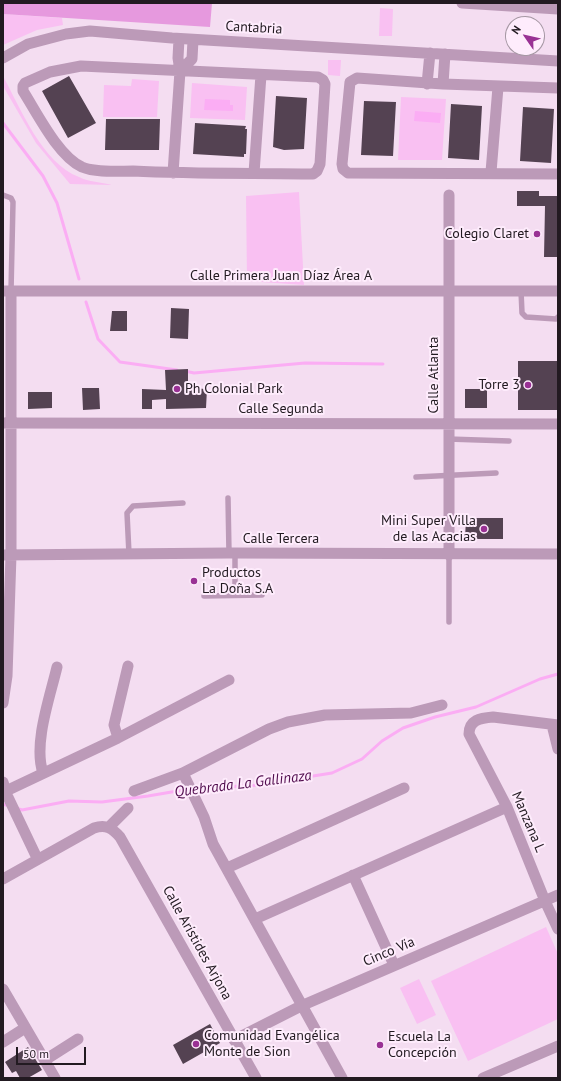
<!DOCTYPE html>
<meta charset="utf-8">
<style>
body{margin:0}
#map{position:relative;width:561px;height:1081px;overflow:hidden;background:#f4ddf1;font-family:"PT Sans",sans-serif}
canvas{display:block}
.frame{position:absolute;inset:0;border:4px solid #221a21;pointer-events:none}
.north{position:absolute;left:505px;top:16px;width:40px;height:40px;box-sizing:border-box;background:#feecfc;border:1px solid #a698a4;border-radius:50%;rotate:304deg;font-size:11px;font-weight:700;line-height:16px;text-align:center;color:#221a21}
.north::after{content:'';display:block;margin:auto;width:14px;height:18px;background:#993194;clip-path:polygon(50% 0,100% 100%,50% 72%,0 100%)}
.scale{position:absolute;left:16px;top:1047px;width:70px;height:18px;box-sizing:border-box;border:2px solid #221a21;border-top:0;padding-left:5px;font-size:12px;line-height:14px;white-space:nowrap;color:#221a21;-webkit-text-stroke:3px #feecfc;paint-order:stroke}
</style>
<div id="map">
<canvas width="561" height="1081"></canvas>
<div class="frame"></div>
<div class="north">N</div>
<div class="scale">50 m</div>
</div>
<script>
const context = document.querySelector('canvas').getContext('2d');
context.lineJoin = 'round';
function fill(path, color) {
  context.fillStyle = color;
  context.fill(path, 'evenodd');
}
function strokePath(path, color, width, dash) {
  context.strokeStyle = color;
  context.lineWidth = width;
  context.lineCap = dash ? 'butt' : 'round';
  context.setLineDash(dash || []);
  context.stroke(path);
}
function drawText(font, color, halo, rows, align = 'center') {
  context.font = font + ' "PT Sans",sans-serif';
  context.lineWidth = 4;
  context.setLineDash([]);
  context.textBaseline = 'middle';
  context.strokeStyle = halo;
  context.fillStyle = color;
  for (const [text, x, y, turn = 0] of rows) {
    context.save();
    context.translate(x, y);
    context.rotate((+turn || 0) * Math.PI / 180);
    context.textAlign = isNaN(turn) ? turn : align;
    if (halo) context.strokeText(text, 0, 0);
    context.fillText(text, 0, 0);
    context.restore();
  }
}
fill(new Path2D(`
 M380 8 393 9 392 36H379Z
 M3 14 62 18 63 25 37 30 3 45Z
 M328 60H341L340 76 328 75Z
 M3 76C21 109 42 163 79 177 89 182 101 182 112 185L70 184 36 143 3 86Z
 M132 79 159 81 157 117H103L104 85 131 86Z
 M192 83 247 87 245 120 190 118Z
 M401 97 446 99 442 160H398Z
 M299 192 304 285 247 281 246 196Z
 M546 927 558 954V1019L468 1061 431 981Z
 M419 979 436 1015 417 1024 400 988Z`), '#f9c0f2');
fill(new Path2D(`
 M3 3H212L210 27 3 14Z`), '#e699de');
fill(new Path2D(`
 M205 99 230 100V105H233V111L204 110Z
 M415 111 441 113 440 123 414 121Z`), '#fbadf4');
strokePath(new Path2D(`
 M3 123 43 176 57 203 79 279
 M86 302 98 339 120 362 177 370
 M185 371 194 373 305 363 383 364
 M3 804 9 806
 M16 808 22 810 69 801 102 802 148 796 201 787 250 786 332 773 362 759 382 741 403 728 435 717 476 707 540 679 558 674`), '#fbadf4', 3);
fill(new Path2D(`
 M69 76 96 123 68 138 42 91Z
 M276 96 307 98 304 149 284 150 273 147Z
 M364 101 396 102 393 156 361 155Z
 M451 104 482 106 479 160 448 158Z
 M523 107 554 109 551 163 520 161Z
 M106 119H160L159 150H105Z
 M195 123 246 126 245 129H247L246 154H244V157L193 154Z
 M517 191H539V196H558V257H544L545 206H517Z
 M171 308 189 309 188 339 170 338Z
 M112 311H127V331H110Z
 M518 361H558V410H518Z
 M188 369V388L207 389 206 408 166 409V399L152 400V409H142V389L166 390 165 370Z
 M82 388H99L100 409 83 410Z
 M465 389H487V408H465Z
 M28 392H52V408L28 409Z
 M466 518H503V539H465Z
 M210 1024 220 1043 183 1064 173 1045Z
 M28 1047 42 1070 28 1078H20L16 1071 12 1073 5 1062Z`), '#544252');
strokePath(new Path2D(`
 M3 195 11 198 13 202 11 291
 M521 291 522 313 526 317 556 319 558 317
 M448 439 509 441
 M416 477 496 473
 M228 498 229 553
 M129 554 127 513 133 506 183 503
 M449 555V622
 M235 595V553
 M204 596 262 595`), '#bc9ab8', 5.5);
strokePath(new Path2D(`
 M462 3 558 9
 M3 58 28 44 66 34 90 31 172 38 558 61
 M81 66 318 77 323 80 325 84 320 164 317 171 313 174C253 173 193 174 133 171 118 171 96 173 82 167 58 156 37 113 23 91V86L25 83 50 72Z
 M180 71 192 59 193 40
 M427 84 430 53
 M443 84 445 54
 M558 88 443 84 357 78 350 82 342 164 343 169 348 173 558 174
 M491 172 498 87
 M173 173 180 71 178 58 179 39
 M254 173 261 75
 M449 195V555
 M3 291H558
 M3 423 558 424
 M3 555 229 553 558 554
 M3 703 7 676 11 555V291
 M552 725 558 749
 M558 725 493 717C480 718 469 720 469 734L507 807 545 901 558 929
 M118 738 114 725 128 666
 M43 773C33 744 50 697 57 667
 M183 773 204 817 213 844 342 1078
 M3 782 7 795 37 858
 M6 791 118 738 229 680
 M134 791 183 773 269 729 288 722 325 715 411 713 442 705
 M109 827 128 808
 M227 868 404 788
 M353 875 394 965
 M3 879 94 828C106 824 112 828 120 837L256 1078
 M255 919 507 807
 M3 989 55 1078
 M234 1040 301 1006 558 895
 M3 1042 25 1028
 M45 1060 78 1039
 M483 1078 558 1046`), '#bc9ab8', 11);
for (const [x, y, r, color] of [
 [537,234,4,"#993194"],
 [528,385,4,"#993194"],
 [177,389,4,"#993194"],
 [484,529,4,"#993194"],
 [194,581,4,"#993194"],
 [196,1044,4,"#993194"],
 [380,1045,4,"#993194"]
]) {
  const dot = new Path2D();
  dot.arc(x, y, r, 0, 2 * Math.PI);
  context.fillStyle = color;
  context.fill(dot);
  strokePath(dot, '#feecfc', 1.5);
}
drawText('14px', '#221a21', '#feecfc', [
 ["Cantabria",254,28,3],
 ["Calle Primera Juan Díaz Área A",281,276],
 ["Calle Atlanta",434,375,-90],
 ["Calle Segunda",281,409],
 ["Calle Tercera",281,539],
 ["Manzana L",528,822,67],
 ["Calle Arístides Arjona",197,943,61],
 ["Cinco Vía",389,952,-23]
]);
drawText('14px', '#221a21', '#feecfc', [
 ["Colegio Claret",529,234,"right"],
 ["Torre 3",520,385,"right"],
 ["Ph Colonial Park",185,389],
 ["Mini Super Villa",476,521,"right"],
 ["de las Acacias",476,537,"right"],
 ["Productos",202,573],
 ["La Doña S.A",202,589],
 ["Comunidad Evangélica",204,1036],
 ["Monte de Sion",204,1052],
 ["Escuela La",388,1037],
 ["Concepción",388,1053]
], 'left');
drawText('italic 15px', '#500b4d', '#feecfc', [
 ["Quebrada La Gallinaza",243,784,-7]
]);
</script>
